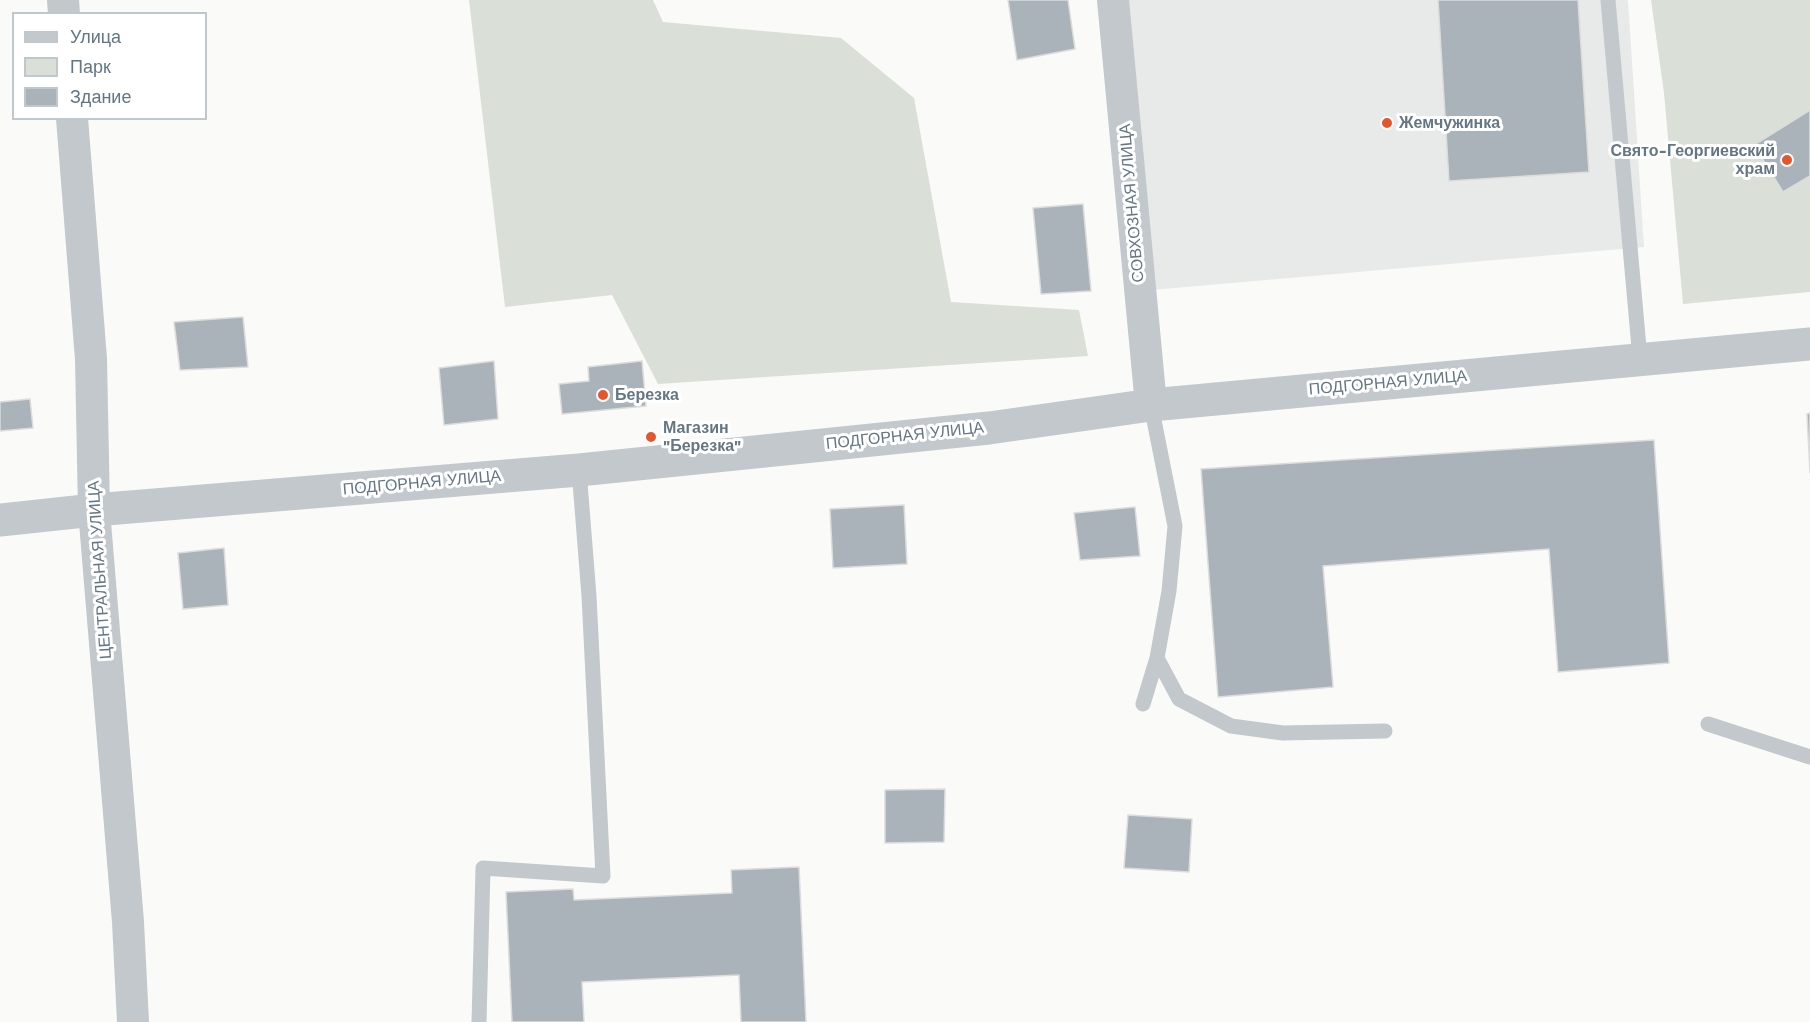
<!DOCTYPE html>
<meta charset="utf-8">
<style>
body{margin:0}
#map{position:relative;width:1810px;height:1022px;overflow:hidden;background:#fafaf8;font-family:"Work Sans",sans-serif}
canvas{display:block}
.legend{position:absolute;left:12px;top:12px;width:195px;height:108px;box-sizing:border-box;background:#fff;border:2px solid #c1c8cd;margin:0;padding:8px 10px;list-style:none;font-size:18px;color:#657683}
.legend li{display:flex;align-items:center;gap:12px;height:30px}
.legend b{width:30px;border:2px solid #c1c8cd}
</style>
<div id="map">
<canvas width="1810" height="1022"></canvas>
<ul class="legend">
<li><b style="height:8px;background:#c3c8cc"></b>Улица</li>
<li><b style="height:16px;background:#dadfd7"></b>Парк</li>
<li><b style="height:16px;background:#aab3b9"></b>Здание</li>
</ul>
</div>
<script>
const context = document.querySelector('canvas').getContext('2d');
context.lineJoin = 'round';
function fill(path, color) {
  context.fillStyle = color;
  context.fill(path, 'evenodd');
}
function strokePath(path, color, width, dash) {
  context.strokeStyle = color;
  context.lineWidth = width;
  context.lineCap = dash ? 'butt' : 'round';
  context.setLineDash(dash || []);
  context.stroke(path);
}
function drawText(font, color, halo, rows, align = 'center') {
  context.font = font + ' "Work Sans",sans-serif';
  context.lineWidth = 6;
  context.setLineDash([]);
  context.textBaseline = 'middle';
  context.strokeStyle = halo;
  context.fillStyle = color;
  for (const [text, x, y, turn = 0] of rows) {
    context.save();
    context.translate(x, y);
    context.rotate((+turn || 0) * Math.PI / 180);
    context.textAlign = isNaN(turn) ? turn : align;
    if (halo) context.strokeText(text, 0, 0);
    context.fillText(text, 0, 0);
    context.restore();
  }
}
fill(new Path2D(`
 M1127 0H1628L1644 247 1152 290Z`), '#e8e9e9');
fill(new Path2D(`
 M469 0H653L663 22 841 38 914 98 951 302 1079 310 1088 356 658 384 612 295 505 307Z
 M1651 0H1810V292L1683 304 1664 93Z`), '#dadfd7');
const building = new Path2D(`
 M1008 0H1068L1075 49 1017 60Z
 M1438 0H1578L1589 172 1449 181Z
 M1810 110V176L1783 192 1754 145Z
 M1083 204 1091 291 1041 294 1033 208Z
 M243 317 248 367 180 370 174 322Z
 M494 361 498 419 444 425 439 368Z
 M642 361 646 406 562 414 559 384 589 381 588 367Z
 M30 399 33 428 0 431V402Z
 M1810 413V473L1807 414Z
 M1654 440 1669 663 1558 672 1549 549 1323 566 1333 687 1218 697 1201 469Z
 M904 505 907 564 833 568 830 509Z
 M1135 507 1140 556 1080 560 1074 513Z
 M224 548 228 605 183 609 178 553Z
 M945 789 944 842 885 843V790Z
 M1128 815 1192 819 1189 872 1124 868Z
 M799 867 806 1022H741L739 975 582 982 584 1022H512L506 892 573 889 574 900 732 893 731 870Z`);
fill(building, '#aab3b9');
strokePath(building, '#dcdcda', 1.5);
strokePath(new Path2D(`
 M1608 0 1640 359
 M1157 658 1179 699 1231 726 1283 733 1385 731
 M1143 704 1157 658 1169 591 1175 526 1151 405
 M1708 724 1810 757
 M479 1022 483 868 603 876 589 596 579 470`), '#c3c8cc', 15);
strokePath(new Path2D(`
 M63 0 64 14
 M1113 0 1151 405
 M72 118 91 359 94 510 128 922 133 1022`), '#c3c8cc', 32);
strokePath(new Path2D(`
 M0 520 94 510 579 470 989 428 1151 405 1810 344`), '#c3c8cc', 33);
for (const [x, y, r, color] of [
 [1387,123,6,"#e4572e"],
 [1787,160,6,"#e4572e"],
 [603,395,6,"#e4572e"],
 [651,437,6,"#e4572e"]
]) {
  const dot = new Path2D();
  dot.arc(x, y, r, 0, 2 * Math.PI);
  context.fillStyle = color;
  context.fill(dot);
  strokePath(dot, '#fff', 2);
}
drawText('bold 16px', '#657683', '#fff', [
 ["Жемчужинка",1399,123],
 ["Свято-Георгиевский",1775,151,"right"],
 ["храм",1775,169,"right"],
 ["Березка",615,395],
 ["Магазин",663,428],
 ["\"Березка\"",663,446]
], 'left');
drawText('16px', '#657683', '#fff', [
 ["СОВХОЗНАЯ УЛИЦА",1132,203,-95],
 ["ПОДГОРНАЯ УЛИЦА",1388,383,-5],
 ["ПОДГОРНАЯ УЛИЦА",905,436,-6],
 ["ПОДГОРНАЯ УЛИЦА",422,483,-5],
 ["ЦЕНТРАЛЬНАЯ УЛИЦА",100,570,-94]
]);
</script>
